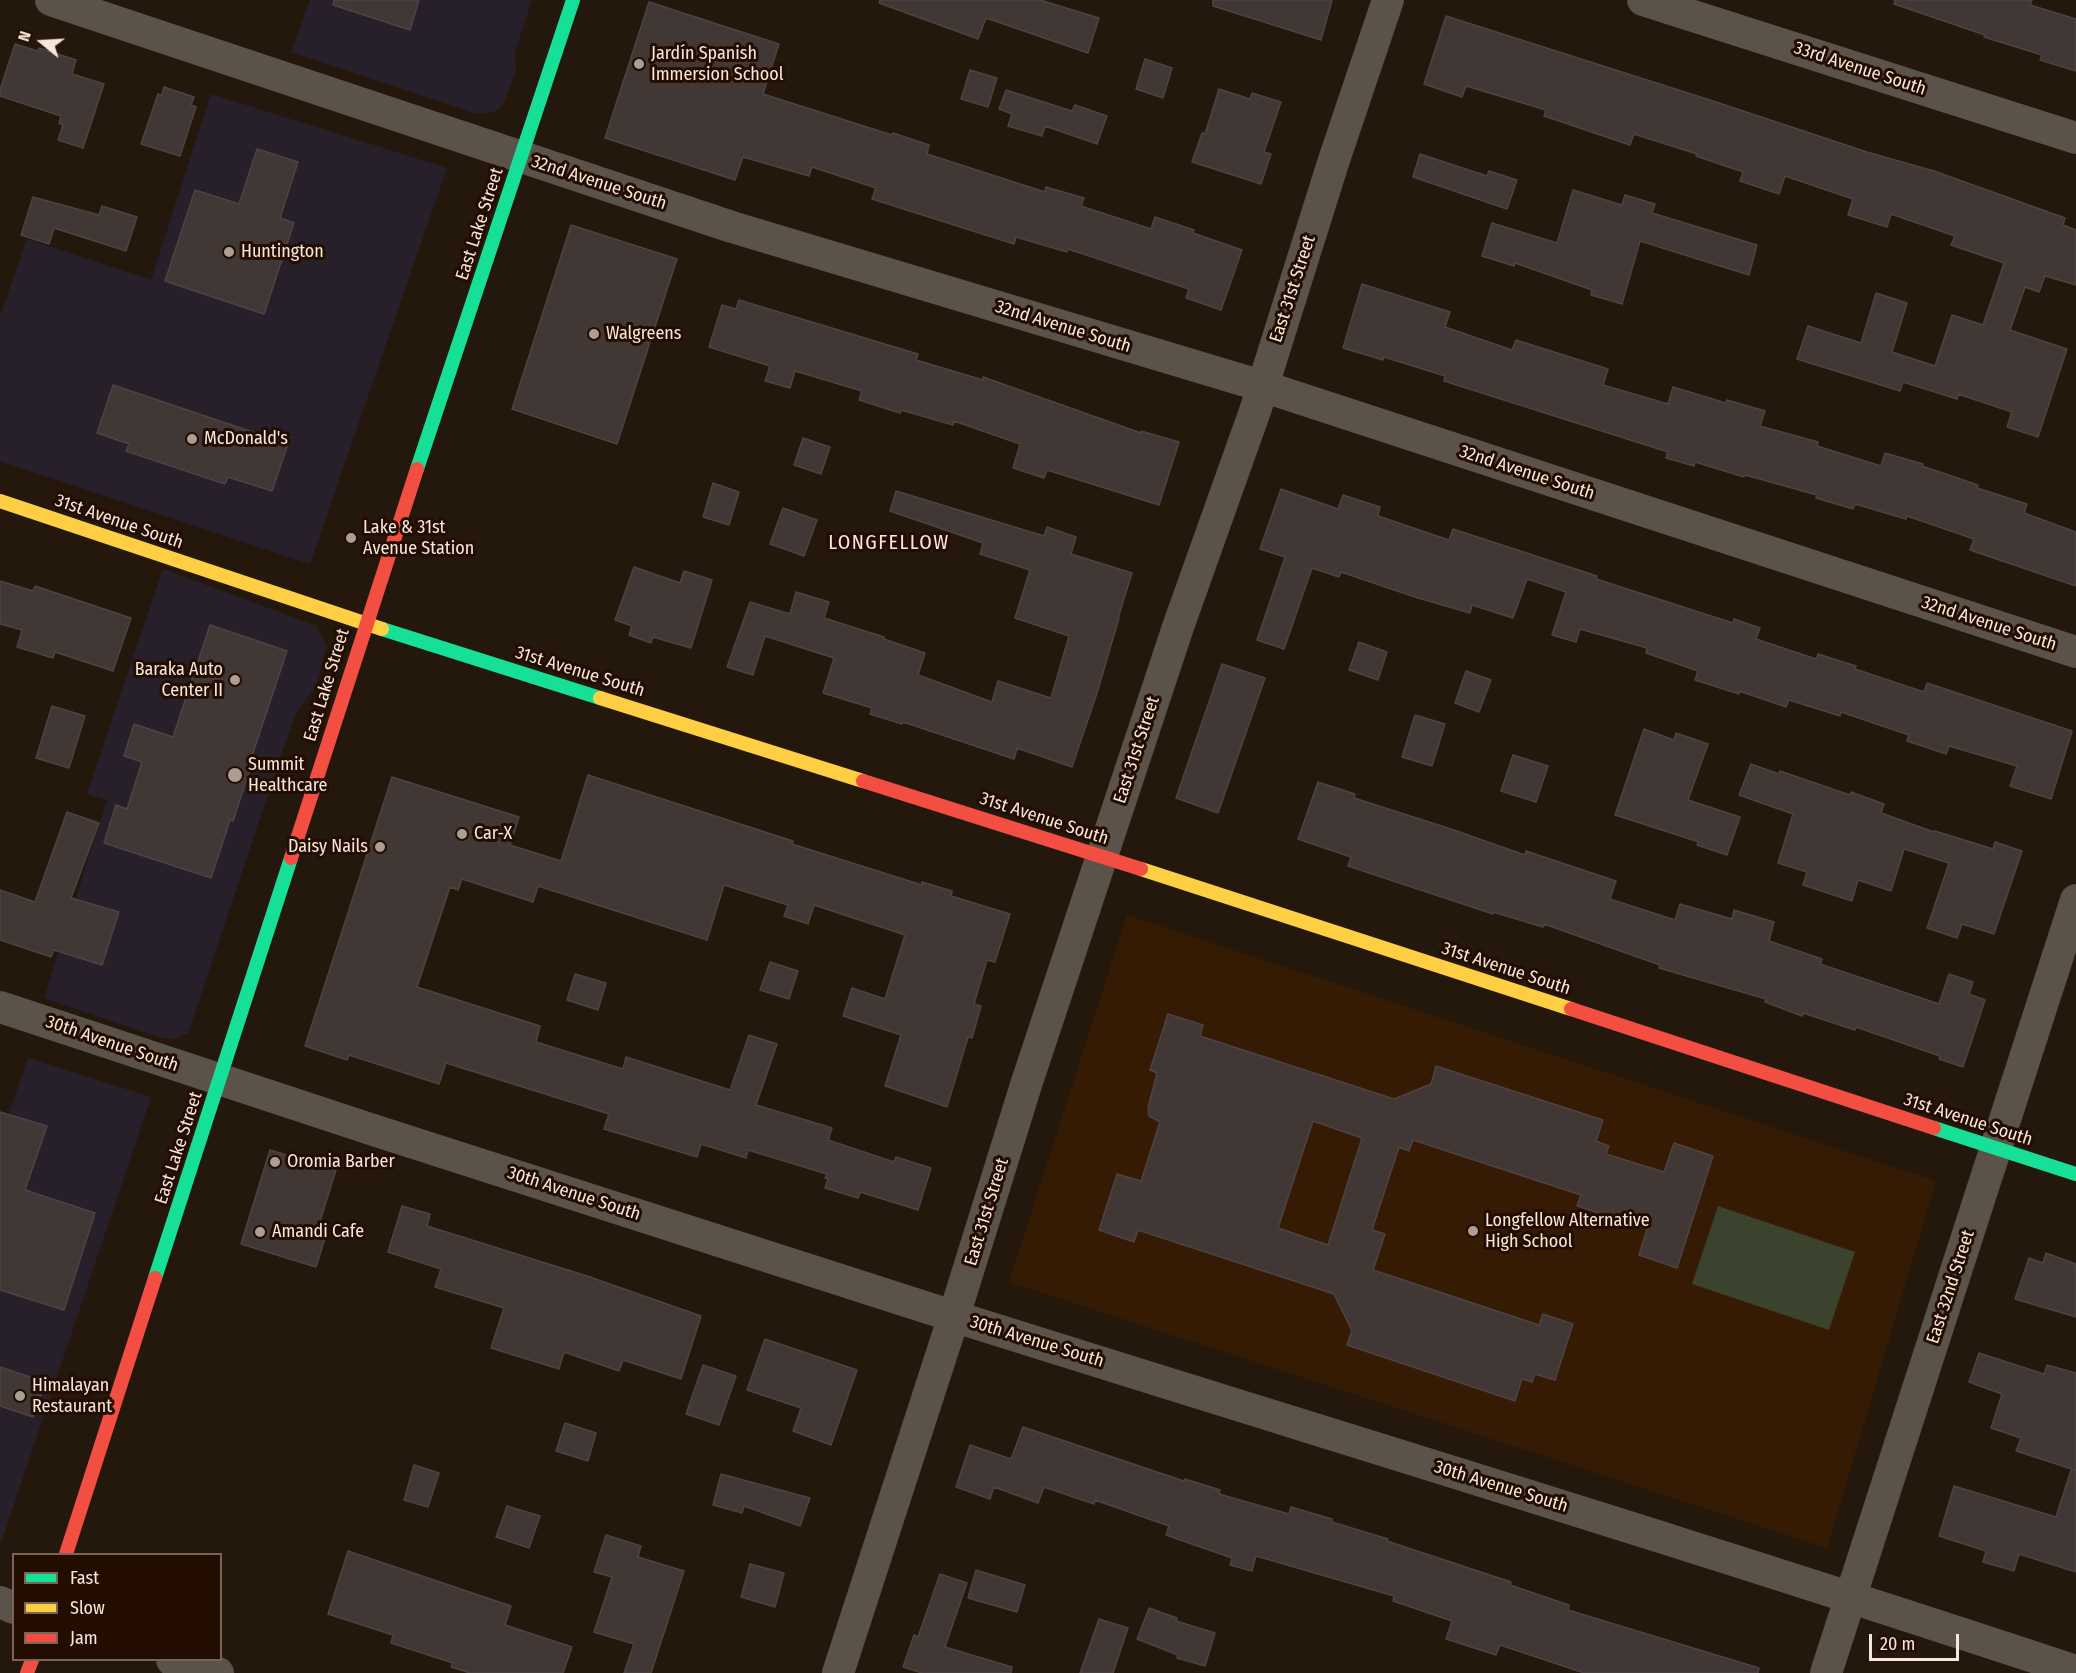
<!DOCTYPE html>
<meta charset="utf-8">
<style>
body{margin:0}
#map{position:relative;width:2076px;height:1673px;overflow:hidden;background:#24180d;font-family:"Fira Sans Condensed",sans-serif}
canvas{display:block}
.legend{position:absolute;left:12px;top:1553px;width:210px;height:108px;box-sizing:border-box;background:#230d00;border:2px solid #786458;margin:0;padding:8px 10px;list-style:none;font-size:18px;color:#f7e6db}
.legend li{display:flex;align-items:center;gap:12px;height:30px}
.legend b{width:30px;border:2px solid #786458}
.north{position:absolute;left:12px;top:12px;width:60px;height:60px;-webkit-text-stroke:4px #230d00;paint-order:stroke;rotate:288deg;font-size:16px;font-weight:700;line-height:24px;text-align:center;color:#f7e6db}
.north::after{content:'';display:block;margin:auto;width:21px;height:27px;background:#f7e6db;clip-path:polygon(50% 0,100% 100%,50% 72%,0 100%)}
.scale{position:absolute;left:1869px;top:1634px;width:90px;height:27px;box-sizing:border-box;border:3px solid #f7e6db;border-top:0;padding-left:8px;font-size:18px;line-height:21px;white-space:nowrap;color:#f7e6db;-webkit-text-stroke:4px #230d00;paint-order:stroke}
</style>
<div id="map">
<canvas width="2076" height="1673"></canvas>
<ul class="legend">
<li><b style="height:8px;background:#16e098"></b>Fast</li>
<li><b style="height:8px;background:#ffcf43"></b>Slow</li>
<li><b style="height:8px;background:#f24e42"></b>Jam</li>
</ul>
<div class="north">N</div>
<div class="scale">20 m</div>
</div>
<script>
const context = document.querySelector('canvas').getContext('2d');
context.lineJoin = 'round';
function fill(path, color) {
  context.fillStyle = color;
  context.fill(path, 'evenodd');
}
function strokePath(path, color, width, dash) {
  context.strokeStyle = color;
  context.lineWidth = width;
  context.lineCap = dash ? 'butt' : 'round';
  context.setLineDash(dash || []);
  context.stroke(path);
}
function drawText(font, color, halo, rows, align = 'center') {
  context.font = font + ' "Fira Sans Condensed",sans-serif';
  context.lineWidth = 6;
  context.setLineDash([]);
  context.textBaseline = 'middle';
  context.strokeStyle = halo;
  context.fillStyle = color;
  for (const [text, x, y, turn = 0] of rows) {
    context.save();
    context.translate(x, y);
    context.rotate((+turn || 0) * Math.PI / 180);
    context.textAlign = isNaN(turn) ? turn : align;
    if (halo) context.strokeText(text, 0, 0);
    context.fillText(text, 0, 0);
    context.restore();
  }
}
fill(new Path2D(`
 M310 0H532L515 52 516 71 503 105 494 112 477 114 291 52Z
 M211 94 447 168 310 564 0 461V316L27 239 151 280Z
 M163 569 317 626 327 646 316 685 294 717 188 1033 175 1039 162 1038 44 998 107 800 87 794Z
 M28 1058 151 1097 0 1546V1139Z`), '#27202b');
fill(new Path2D(`
 M1127 915 1936 1181 1827 1548 1009 1282Z`), '#351b04');
fill(new Path2D(`
 M1718 1206 1855 1252 1829 1330 1692 1284Z`), '#3b422d');
const building = new Path2D(`
 M334 0H419L410 30 333 5Z
 M880 0H1040L1099 18 1088 53 986 18 978 39 879 3Z
 M1213 0H1332L1321 40 1213 6Z
 M1895 0H2032L2030 5 2076 19V71L2040 60 2042 55 1984 37 1985 35 1894 4Z
 M649 2 779 44 763 94 892 135 893 133 929 145 927 154 1045 192 1046 187 1084 198 1081 206 1151 229 1155 217 1194 230 1193 233 1242 250 1221 310 1186 298 1189 289 1068 249 1067 252 1016 237 1014 244 872 199 876 188 812 167 809 176 743 157 735 180 605 138Z
 M1446 16 1713 101 1867 152 1934 171 2065 218 2063 225 2076 230V285L2045 276 2039 292 2025 287 2010 330 2067 349 2038 437 2007 427 2012 412 1958 394 1957 399 1903 382 1900 391 1797 359 1808 326 1861 343 1876 293 1907 303 1892 352 1935 366 1952 315 1983 325 2004 263 1951 245 1955 236 1891 214 1887 227 1848 215 1853 199 1785 176 1779 194 1740 181 1743 172 1696 156 1697 154 1634 134 1630 145 1544 116 1546 110 1466 86 1462 97 1424 84Z
 M15 44 38 51 39 48 76 60 72 74 104 84 83 148 58 140 63 125 59 123 61 116 0 96V90Z
 M1145 59 1172 68 1163 98 1136 89Z
 M970 70 997 78 988 107 961 99Z
 M164 87 194 97 191 105 196 107 180 156 141 144 158 94 162 95Z
 M1219 89 1250 99 1252 93 1281 102 1264 152 1271 154 1261 184 1192 162 1202 133 1205 134Z
 M1006 90 1072 111 1075 105 1107 116 1097 144 1045 126 1042 136 1008 126 1012 114 999 109Z
 M257 149 298 162 280 218 294 223 264 314 165 281 195 190 239 204Z
 M1420 154 1487 176 1489 171 1517 180 1507 209 1413 177Z
 M1573 190 1622 205 1625 195 1655 204 1652 213 1757 245 1749 275 1640 241 1622 304 1591 295 1592 290 1515 263 1514 266 1482 256 1492 223 1557 243Z
 M33 197 99 215 102 206 137 217 126 251 54 228 49 244 21 235Z
 M571 225 677 259 617 444 512 409Z
 M1362 284 1450 312 1445 327 1512 350 1516 340 1608 369 1603 385 1668 404 1673 387 1726 403 1727 400 1765 411 1760 426 1818 442 1817 446 1881 466 1885 453 1923 464 1922 466 1978 485 1977 488 2027 504 2024 513 2076 532V586L1970 550 1974 539 1907 516 1906 519 1855 504 1853 509 1816 498 1817 495 1745 475 1744 477 1695 462 1694 466 1666 458 1668 452 1444 381 1445 376 1384 357 1383 360 1343 348Z
 M739 300 918 354 916 360 983 380V377L1141 433V431L1179 442 1159 505 1047 470 1044 478 1013 468 1020 444 954 421 953 425 901 410 900 413 859 400 862 391 795 371 790 388 765 381 770 366 709 347 722 305 736 309Z
 M113 385 288 444 272 491 228 477 225 484 126 451 129 444 97 433Z
 M803 438 830 447 821 474 794 465Z
 M713 483 739 492 729 525 703 517Z
 M1281 489 1338 509 1343 495 1380 507 1378 516 1449 540 1453 529 1597 576 1596 579 1733 623 1734 619 1760 628 1756 639 1816 659 1818 654 1856 666 1855 669 1924 692 1927 683 2072 731 2051 799 2010 786 2017 766 1949 746 1946 754 1907 741 1909 735 1841 712 1840 716 1789 700 1786 707 1739 691V694L1695 680 1698 671 1646 653 1647 648 1580 629 1576 642 1552 635 1566 592 1527 579 1513 618 1472 605 1470 613 1418 598 1341 572 1339 577 1312 568 1284 649 1257 640 1285 557 1260 549Z
 M896 491 1044 536 1047 527 1076 537 1071 554 1132 573 1118 618H1119L1097 693 1072 767 1017 748 1014 759 903 722 902 724 870 714 872 708 823 693 834 658 765 636 753 675 727 667 750 602 790 614 796 592 829 602 824 618 884 637V639L925 653 918 675 992 702 998 681 1051 698 1069 636 1015 618 1030 570 980 554 983 543 890 511Z
 M783 508 817 520 804 556 770 544Z
 M634 567 680 583 684 571 712 580 691 648 653 637 651 643 629 635 632 626 615 620Z
 M0 581 33 591 35 586 131 618 113 671 55 652 53 658 17 647 22 630 0 624Z
 M210 625 287 651 250 762 252 763 233 821 230 820 211 878 104 843 116 805 127 809 142 762 124 756 134 724 173 737Z
 M1359 642 1387 652 1378 680 1349 670Z
 M1222 664 1265 678 1218 813 1176 798Z
 M1466 671 1491 680 1479 712 1455 703Z
 M52 706 85 716 69 768 36 758Z
 M1415 715 1445 724 1432 766 1402 757Z
 M1644 729 1674 740 1676 733 1708 744 1688 800 1740 817 1727 855 1697 845 1699 842 1615 815Z
 M1513 755 1548 766 1536 802 1501 791Z
 M1751 764 1779 774 1780 771 1850 795 1851 792 1884 804 1881 813 1934 832 1935 831 1993 849 1995 842 2022 851 1994 934 1962 924 1957 938 1927 928 1949 863 1904 849 1891 891 1858 880 1852 901 1803 885 1807 872 1778 863 1793 814 1739 795Z
 M588 775 793 841 792 844 922 885V882L952 891 951 896 1010 914 995 962 987 960 974 1004 981 1006 972 1038 968 1037 947 1107 885 1086 901 1035 843 1016 852 988 885 999 905 935 814 905 808 924 784 916 788 905 724 885 707 940 538 886 533 902 462 879 458 890 450 887 417 987 540 1026 536 1042 623 1069 626 1057 730 1090 749 1035 777 1044 756 1105 832 1128 828 1140 894 1162 896 1157 931 1168 918 1210 860 1192 858 1198 825 1188 828 1179 825 1178 827 1174 748 1150 746 1158 701 1144 697 1157 604 1129 609 1114 446 1063 439 1084 349 1055 347 1060 305 1046 392 777 519 817 510 845 561 861Z
 M1318 782 1355 794 1354 798 1451 829 1525 855 1526 851 1616 881 1610 899 1675 920 1680 904 1732 919 1734 910 1774 922 1769 941 1822 959 1820 964 1939 1004 1949 974 1973 982 1969 994 1985 1000 1963 1067 1939 1059 1940 1056 1856 1027 1855 1030 1803 1013 1802 1016 1765 1002 1766 999 1659 968 1660 965 1544 924 1543 927 1493 912V914L1348 866 1351 857 1298 839Z
 M67 812 99 823 71 898 119 912 102 965 54 950 51 957 0 940V890L35 902Z
 M770 962 798 971 789 999 760 990Z
 M575 974 606 983 598 1010 567 1000Z
 M1168 1014 1203 1025 1200 1036 1394 1099 1431 1084 1436 1066 1603 1120 1596 1141 1609 1146 1606 1154 1664 1172 1674 1143 1713 1156 1677 1268 1639 1255 1647 1229 1577 1206 1581 1195 1413 1140 1409 1151 1399 1147 1372 1230 1385 1234 1373 1270 1539 1325 1543 1314 1573 1324 1555 1380 1535 1374 1532 1382 1522 1379 1515 1401 1347 1345 1352 1331 1334 1294 1138 1230 1134 1242 1099 1230 1117 1174 1141 1181 1160 1122 1149 1116 1148 1108 1157 1073 1150 1070ZM1313 1121 1362 1138 1328 1245 1278 1228Z
 M0 1112 47 1126 25 1190 95 1213 64 1310 0 1290Z
 M270 1150 336 1170 317 1231 326 1235 316 1267 241 1244Z
 M402 1206 430 1214 427 1226 587 1276 701 1316 681 1379 623 1360 619 1371 564 1352 559 1369 491 1348 504 1308 435 1287 441 1269 388 1252Z
 M2046 1253 2076 1264V1317L2015 1299 2029 1258 2043 1263Z
 M765 1339 857 1370 831 1445 793 1431 801 1408 747 1390Z
 M1979 1353 2044 1374 2047 1365 2076 1373V1572L2019 1554 2014 1571 1983 1562 1986 1551 1939 1536 1954 1486 2056 1517 2071 1470H2075L2016 1451 2021 1438 1991 1428 2002 1394 1969 1382Z
 M703 1365 736 1376 719 1425 686 1414Z
 M0 1367 45 1382 33 1417 0 1406Z
 M565 1423 596 1433 588 1461 556 1451Z
 M1023 1427 1184 1481 1185 1479 1220 1490 1219 1494 1289 1514 1291 1507 1332 1519V1522L1388 1539 1387 1541 1511 1582 1510 1585 1569 1605 1568 1610 1759 1668 1758 1673H1584L1500 1645 1496 1655 1446 1639 1452 1621 1393 1601 1394 1596 1256 1556 1252 1571 1230 1565 1232 1558 1166 1535 1169 1526 1095 1500 1094 1504 1044 1487 1038 1503 994 1487 990 1499 956 1487 970 1445 1011 1459Z
 M414 1465 439 1473 428 1507 404 1500Z
 M721 1474 810 1498 800 1526 744 1506 742 1513 713 1505Z
 M507 1506 540 1516 529 1548 496 1537Z
 M606 1535 641 1546 638 1557 684 1571 651 1673H624L634 1644 594 1632 612 1577 594 1572Z
 M348 1551 511 1606 505 1625 572 1647 563 1673H470L451 1667 453 1663 391 1643 393 1635 328 1614Z
 M750 1564 784 1573 775 1607 741 1597Z
 M976 1570 1025 1585 1017 1612 968 1598Z
 M940 1574 967 1583 945 1647 1012 1667 1011 1673H922L903 1667 914 1635 918 1637Z
 M1149 1608 1177 1618 1176 1621 1215 1633 1205 1666 1177 1658 1178 1655 1137 1639Z
 M1099 1619 1128 1628 1113 1673H1080Z`);
fill(building, '#413735');
strokePath(building, '#4e4343', 1.5);
strokePath(new Path2D(`
 M51 0 732 227 1262 386 2076 652
 M1643 0 2076 138
 M0 1007C319 1113 638 1217 959 1318 1331 1435 1705 1548 2076 1671
 M0 1602 14 1608
 M172 1660 218 1673
 M838 1673 954 1316 1026 1085 1178 627 1255 411 1333 163 1388 0
 M1826 1673 2076 900`), '#5b5249', 32);
strokePath(new Path2D(`
 M417 469 573 0
 M382 629 600 698
 M1934 1128 2076 1174
 M155 1278 291 858`), '#16e098', 14);
strokePath(new Path2D(`
 M0 501 382 629
 M600 698 863 781
 M1141 869 1571 1009`), '#ffcf43', 14);
strokePath(new Path2D(`
 M863 781 1141 869
 M291 858 417 469
 M1571 1009 1934 1128
 M66 1554 155 1278
 M27 1673 32 1660`), '#f24e42', 14);
for (const [x, y, r, color] of [
 [639,64,6,"#ad9e93"],
 [229,252,6,"#ad9e93"],
 [594,334,6,"#ad9e93"],
 [192,439,6,"#ad9e93"],
 [351,538,6,"#ad9e93"],
 [235,680,6,"#ad9e93"],
 [235,775,8,"#ad9e93"],
 [462,834,6,"#ad9e93"],
 [380,847,6,"#ad9e93"],
 [275,1162,6,"#ad9e93"],
 [1473,1231,6,"#ad9e93"],
 [260,1232,6,"#ad9e93"],
 [20,1396,6,"#ad9e93"]
]) {
  const dot = new Path2D();
  dot.arc(x, y, r, 0, 2 * Math.PI);
  context.fillStyle = color;
  context.fill(dot);
  strokePath(dot, '#230d00', 2);
}
drawText('18px', '#f7e6db', '#230d00', [
 ["Jardín Spanish",651,54],
 ["Immersion School",651,75],
 ["Huntington",241,252],
 ["Walgreens",606,334],
 ["McDonald's",204,439],
 ["Lake & 31st",363,528],
 ["Avenue Station",363,549],
 ["Baraka Auto",223,670,"right"],
 ["Center II",223,691,"right"],
 ["Summit",248,765],
 ["Healthcare",248,786],
 ["Car-X",474,834],
 ["Daisy Nails",368,847,"right"],
 ["Oromia Barber",287,1162],
 ["Longfellow Alternative",1485,1221],
 ["High School",1485,1242],
 ["Amandi Cafe",272,1232],
 ["Himalayan",32,1386],
 ["Restaurant",32,1407]
], 'left');
drawText('18px', '#f7e6db', '#230d00', [
 ["33rd Avenue South",1860,69,18],
 ["32nd Avenue South",599,183,18],
 ["East Lake Street",480,224,-72],
 ["East 31st Street",1293,289,-72],
 ["32nd Avenue South",1063,327,17],
 ["32nd Avenue South",1527,473,18],
 ["31st Avenue South",119,522,19],
 ["32nd Avenue South",1989,624,18],
 ["31st Avenue South",580,672,17],
 ["East Lake Street",327,685,-73],
 ["East 31st Street",1137,750,-72],
 ["31st Avenue South",1044,819,18],
 ["31st Avenue South",1506,969,18],
 ["30th Avenue South",112,1044,19],
 ["31st Avenue South",1968,1120,18],
 ["East Lake Street",179,1148,-72],
 ["30th Avenue South",574,1194,18],
 ["East 31st Street",987,1212,-73],
 ["East 32nd Street",1951,1287,-72],
 ["30th Avenue South",1037,1342,17],
 ["30th Avenue South",1501,1487,17]
]);
context.letterSpacing = '1.5px';
drawText('20px', '#f7e6db', '#230d00', [
 ["LONGFELLOW",889,543]
]);
context.letterSpacing = '0px';
</script>
